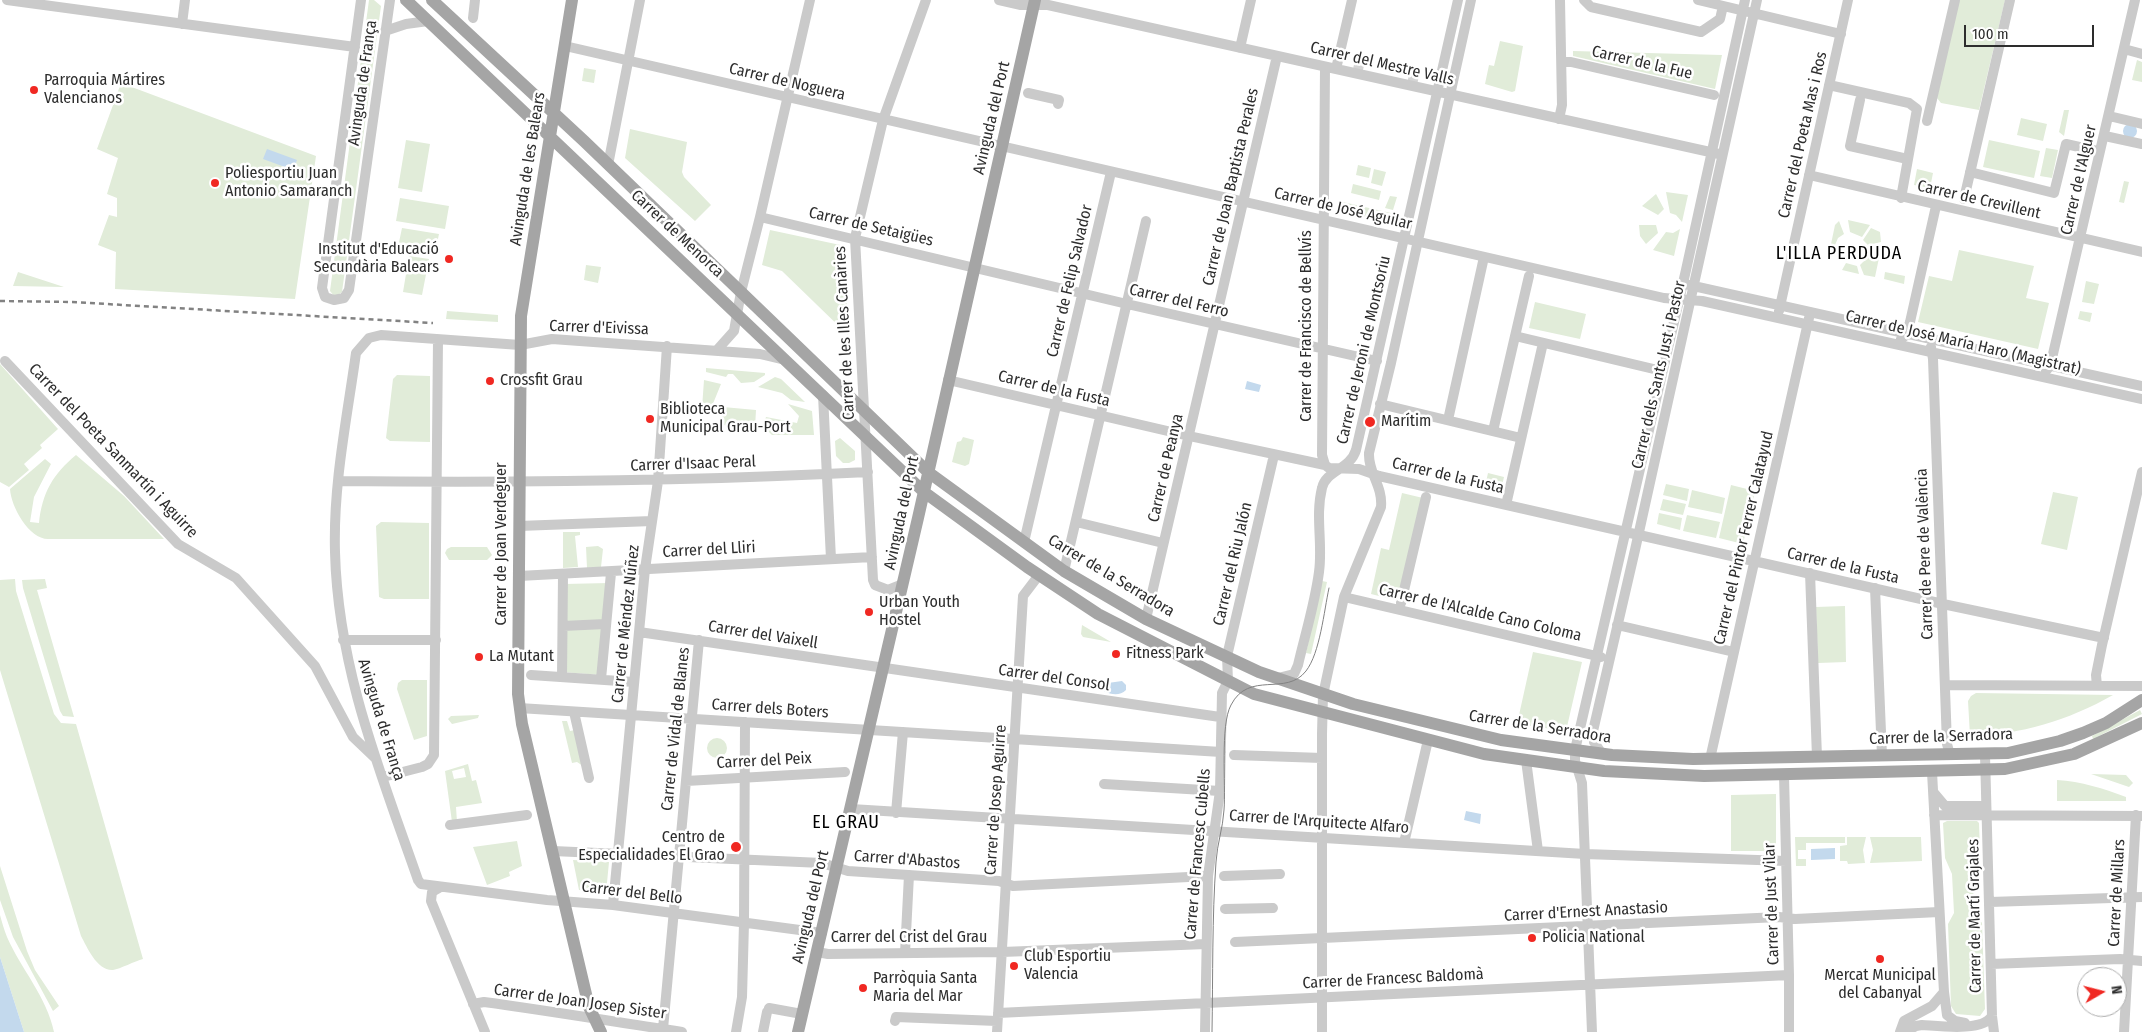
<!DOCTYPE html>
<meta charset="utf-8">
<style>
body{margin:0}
#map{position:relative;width:2142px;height:1032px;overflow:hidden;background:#fff;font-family:"Fira Sans Condensed",sans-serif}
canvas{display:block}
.north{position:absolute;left:2077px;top:967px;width:50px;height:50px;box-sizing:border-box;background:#fff;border:1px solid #ababab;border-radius:50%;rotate:82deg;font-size:14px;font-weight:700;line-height:20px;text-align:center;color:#2d2d2d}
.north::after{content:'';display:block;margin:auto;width:18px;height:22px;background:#f02822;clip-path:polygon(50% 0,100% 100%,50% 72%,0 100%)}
.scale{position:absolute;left:1964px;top:25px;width:130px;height:22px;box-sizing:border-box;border:2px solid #2d2d2d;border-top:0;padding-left:6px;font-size:15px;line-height:18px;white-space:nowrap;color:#2d2d2d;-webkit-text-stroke:4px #fff;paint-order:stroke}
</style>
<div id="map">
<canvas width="2142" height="1032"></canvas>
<div class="north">N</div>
<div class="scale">100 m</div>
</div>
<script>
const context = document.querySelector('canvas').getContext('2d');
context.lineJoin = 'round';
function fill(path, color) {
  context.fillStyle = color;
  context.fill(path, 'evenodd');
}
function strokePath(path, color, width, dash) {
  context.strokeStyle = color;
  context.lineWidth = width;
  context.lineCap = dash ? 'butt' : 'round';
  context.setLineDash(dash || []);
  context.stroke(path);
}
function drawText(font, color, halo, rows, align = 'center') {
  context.font = font + ' "Fira Sans Condensed",sans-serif';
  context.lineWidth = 5;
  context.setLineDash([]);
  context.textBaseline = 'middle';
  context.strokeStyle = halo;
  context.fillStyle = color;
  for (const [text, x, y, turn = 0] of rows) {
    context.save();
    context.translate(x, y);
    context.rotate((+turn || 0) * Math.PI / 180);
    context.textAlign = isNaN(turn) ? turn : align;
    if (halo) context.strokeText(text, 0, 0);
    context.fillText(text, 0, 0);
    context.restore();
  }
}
fill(new Path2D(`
 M369 0H374L381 6 342 292 335 297 330 291Z
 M1958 0H2005L1979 110 1941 103 1937 98Z
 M1500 41 1523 46 1515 91 1512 92 1485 84 1489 65 1494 66Z
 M1573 51 1722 55 1715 89 1573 56Z
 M2137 60 2142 62V82L2132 80Z
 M584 68 596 70 594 83 582 81Z
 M121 83 316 156 295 299 115 289 116 252 98 245 109 215 117 217V198L107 194 118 158 97 149Z
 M2064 110H2069L2064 136 2059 132Z
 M2021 118 2047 124 2043 141 2017 135Z
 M630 129 687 142 682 172 684 177 711 205 695 221 625 158Z
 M406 140 430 144 422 192 398 188Z
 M1989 140 2040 151 2034 178 1983 167Z
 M2046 148 2058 150 2052 178 2040 176Z
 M1358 165 1371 168 1369 178 1356 175Z
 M1374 169 1386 172 1382 186 1371 183Z
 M1917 169 1933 173 1930 188 1914 185Z
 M2124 181 2129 182 2124 203 2119 202Z
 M1353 184 1381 191 1379 200 1351 193Z
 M1666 192 1688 195 1682 222 1676 215 1670 213Z
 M1656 194 1664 209 1658 215 1642 206Z
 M1390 196 1397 197 1393 210 1385 208Z
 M400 198 449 206 445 229 396 221Z
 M1343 202 1391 213 1389 222 1341 211Z
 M1848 220 1870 225 1862 237 1850 232Z
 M1839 221 1844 234 1838 238 1835 245 1831 244 1835 225Z
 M1639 225H1656L1658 233 1646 244 1640 236Z
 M402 228 439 234 435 253 398 247Z
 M1871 228 1880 232 1881 242 1868 245 1863 240Z
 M1680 229 1674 256 1653 250 1666 232 1673 233Z
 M770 230 845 246 848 335 782 271 762 265Z
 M1959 250 2034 266 2026 298 2049 303 2038 349 1918 322 1929 276 1952 281Z
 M409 256 429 259 422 295 403 292Z
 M1869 256 1879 258 1875 277 1864 275 1860 265Z
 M1846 263 1857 266 1859 274 1842 270Z
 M586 265 601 267 598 283 584 280Z
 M18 272 64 287 13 286Z
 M1885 272 1905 276 1904 284 1884 279Z
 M2086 281 2099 284 2094 304 2082 302Z
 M1535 302 1586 314 1580 339 1529 328Z
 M447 311 498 315V322L446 319Z
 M2080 311 2092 313 2090 322 2078 319Z
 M0 364 58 429 40 445 42 448 24 464 29 470 9 487 0 482Z
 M706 368 765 373V375L754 382 741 383 733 374H728L726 377 706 372Z
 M397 375 430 376V442L390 441 386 438 393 379Z
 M775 377 781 379 805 402 791 400 782 393 758 387Z
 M704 380 721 384 710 411 702 408Z
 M788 404 812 411 814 435H772L763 426 766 417 797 423 799 416Z
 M723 407 756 410 755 428 722 425Z
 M963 437 974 440 969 464 965 466 952 462 957 442 961 441Z
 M840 438 855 451V460L849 463H843L836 456 835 441Z
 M76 455 124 496 164 539H48C29 539 11 507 10 489L45 459 51 464 34 497 30 522 39 523C42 493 53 474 76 455Z
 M1488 473 1504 477 1500 494 1484 491Z
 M1666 484 1689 489 1687 501 1663 495Z
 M1731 485 1755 491 1743 544 1719 538Z
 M1692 490 1725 498 1722 514 1688 507Z
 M2053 492 2078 497 2067 550 2041 544Z
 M1402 493 1423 498 1399 601 1371 594 1381 548 1389 550Z
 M1663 499 1686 504 1683 515 1660 510Z
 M1659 513 1682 518 1680 530 1657 524Z
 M1687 515 1720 522 1716 538 1683 531Z
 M381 522 429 523V599H384L379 597 376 526Z
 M563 532H580V535L575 536 578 567 563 568Z
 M598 546 603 549 601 567 587 568 586 547Z
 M451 547H487L492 555 487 560H449L445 553 447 549Z
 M15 579 16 591 54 714 61 723 76 724 143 959C135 961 120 969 113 970 97 971 87 947 81 936L0 670V580Z
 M45 579 47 588 37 590 74 717 63 716 60 711 23 588 22 580Z
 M1322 581 1327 582 1311 654 1306 653Z
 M609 583 601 675 562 672 564 584Z
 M1845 606 1846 662 1818 663 1816 607Z
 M1082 625 1111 642 1083 637 1081 634Z
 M1533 652 1582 662 1566 731 1517 724Z
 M402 680H427V736L414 740 397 689 398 683Z
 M1976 693 2113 695C2069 720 2020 735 1970 736L1968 701 1971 696Z
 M2140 710 2142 714 2093 739 2092 736Z
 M479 715 478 718 452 724 448 719 451 716Z
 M562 721H567L570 731 575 730 583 766 577 762 572 763Z
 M707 748a10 10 0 1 1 20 0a10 10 0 1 1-20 0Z
 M468 764 472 781 476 780 482 803 456 807 457 822H452L445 771ZM464 768 466 777 454 779 452 771Z
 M2091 774 2126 775 2133 783 2129 787Z
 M2057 780C2081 781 2104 789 2126 797V801H2057Z
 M1776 794V851H1731V795Z
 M1947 821H1977L1979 823 1980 852 1973 869V881L1974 912 1982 923 1985 1009 1980 1016 1956 1014 1951 1006 1948 924 1954 913 1952 874 1945 858 1943 823Z
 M1795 837H1845V843H1806V850H1798V859H1806V866H1796Z
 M1847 837H1866L1863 850 1865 863 1848 864 1847 861H1840V846L1847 845Z
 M1870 837H1921L1922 861 1870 863 1873 850Z
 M517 841 522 866 509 872 510 876 487 885 473 847Z
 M573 860 609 862 606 893 579 890Z
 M0 866 27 951 35 970 59 1006 53 1011 13 937 0 900Z
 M0 915C2 922 4 930 7 937 21 969 47 997 54 1032H24L0 957Z`), '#e1ecd9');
fill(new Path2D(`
 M2123 131a7 7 0 1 1 14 0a7 7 0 1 1-14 0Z
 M267 149 297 160 293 170 263 159Z
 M1247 381 1261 385 1259 392 1245 389Z
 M1098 679 1108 683 1122 681 1126 685V690C1117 699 1103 692 1095 685V681Z
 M1466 811 1481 814 1480 824 1464 820Z
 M1835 848V859L1811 860V849Z
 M0 957 24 1032H0Z`), '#c3d9ed');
strokePath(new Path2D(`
 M1357 74 1361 56
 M1412 86 1415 68`), '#d5d5d5', 10, [10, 5]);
strokePath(new Path2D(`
 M7 0 355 47
 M361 0 322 288 325 297 334 300 344 298 349 290 390 0
 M999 0 1021 5H1048L1719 154
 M1584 0 1591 7 1701 32 1720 19 1723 6
 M1698 0 1841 34
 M473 18 475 0
 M182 24 185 0
 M385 31 406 24 428 21
 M565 46 1664 298 1702 301 2142 399
 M1240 48 1251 0
 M2124 49 2142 54
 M1562 62H1571L1714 95
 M1336 69 1352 0
 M1829 85 1909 103 1917 109 1901 198
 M1028 93 1059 100 1058 104
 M1860 100 1850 146 1903 158
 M2109 116 2142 124
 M1559 119 1562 105 1560 0
 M1927 121 1955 0
 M2105 136 2142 144
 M608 165 640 0
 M1970 172 2054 193 2066 144 2097 151
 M1809 175 2142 252
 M1964 199 2010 0
 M760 217 1127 304 1377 361
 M1689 285 2142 386
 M1779 311 1848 0
 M1515 336 1662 371
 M1901 339 1906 335 1910 322 1936 206
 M1931 347 1933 359 1947 744 1950 755
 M717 350 734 331 741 292 760 217 810 0
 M785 360 760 354 552 339 520 345 381 335 369 338 356 353C347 418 333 485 335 552 338 669 380 771 418 880L421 884 547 900 613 905 822 933
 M5 361 178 544 236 578 315 666 353 737 375 758
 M2046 371 2050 366 2053 354 2135 0
 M948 380 1189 436 1325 465 1329 468 1359 469 1379 476 1943 604 2104 638
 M823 395 831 559
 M1380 404 1521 438
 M1448 420 1484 257
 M1493 431 1529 276
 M1325 465 1322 455 1325 67
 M339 481C515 483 691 481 868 472
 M1506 505 1543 343
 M1076 522 1163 543
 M519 526 652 521
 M1024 542 1111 172
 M1064 571 1146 221
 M1810 573 1817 757
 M519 576 872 557
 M903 584 888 590 875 585 873 580 855 238 883 120 926 0
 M1875 588 1882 756
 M1344 597 1601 657
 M1401 603 1426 497
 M1146 619 1277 56
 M1617 625 1734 652
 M563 626 605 624
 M639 632 1220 717
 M343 640H436
 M531 675 634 682
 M562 677 563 575
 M1278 678 1294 674 1298 665C1305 635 1315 603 1319 572 1323 544 1315 516 1322 488 1326 470 1350 470 1356 450L1458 0
 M601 679 611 573
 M1945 685 2142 686
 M2097 686 2096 675 2102 645 2142 472
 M519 708 1221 752
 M574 712 589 778
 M1602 754 1594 742 1593 731 1635 550 1757 0
 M1234 755 1322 758
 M1985 755 1992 1016 1994 1032
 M1710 759 1809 318
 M1526 760 1538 851
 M1784 775 1789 975V1032
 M383 777 422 767 428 764 434 755 438 340
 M686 781 845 772
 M1104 784 1220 791
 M1934 793 1945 806H1986
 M851 809 1585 854 1786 861
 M896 813 903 732
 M1934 815 2141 816
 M450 825 527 815
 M1404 843 1428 740
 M553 851 822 863 848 871 999 881 1013 886 1208 876
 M1224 876 1280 874
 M439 888 432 892 431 901 485 1032
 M1990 902 2142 897
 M613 905 645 569 658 481 667 346
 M1225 909 1273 908
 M1235 942 1779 917 1795 919 1939 912
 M817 952 828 954 1002 952 1206 944
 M905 953 909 875
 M1991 964 2120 959 2142 961
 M1944 992 1947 1015 1955 1021 1965 1023
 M473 1004 484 1002C550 1011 616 1022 682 1032
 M769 1008 802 1014
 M998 1013 1789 975
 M895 1021 896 1017 997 1021
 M663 1029 699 640
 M736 1032 742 997 744 923 745 722
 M763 1032 767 1012
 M997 1032 1023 596 1039 575
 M1205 1032 1208 876 1220 791 1222 693 1228 681 1227 656 1274 455
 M1322 1032V734L1323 695 1344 597 1381 507C1383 486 1368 473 1369 453L1391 363 1471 0
 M1592 1032 1582 783 1575 761V750L1686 270 1745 0
 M1900 1032 1904 1021 1932 1006 1944 992 1932 772
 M1905 1032 1916 1026 1922 1025C1939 1026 1983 1032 1992 1016
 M2124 1032 2136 815`), '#cacaca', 10);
strokePath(new Path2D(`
 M406 0 924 492 1027 567 1098 614 1254 694 1484 754 1604 771 1704 776 2005 769 2074 754 2142 723
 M432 0 584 141 928 472 1064 571 1146 619 1259 672 1353 704 1501 740 1612 755 1693 759 2008 753 2060 741 2083 733 2106 723 2142 700
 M572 0 521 316 518 694 522 724 589 1007 601 1032
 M798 1032 918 518 1035 0`), '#a5a5a5', 12);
strokePath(new Path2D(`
 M1212 1032C1213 976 1212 918 1216 862 1217 844 1223 828 1224 810 1226 785 1220 725 1231 705 1249 670 1286 697 1306 671 1320 653 1324 611 1329 588`), '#828282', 1);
strokePath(new Path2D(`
 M0 301 72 302 433 323`), '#828282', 2.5, [5, 4]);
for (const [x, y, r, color] of [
 [34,90,5,"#f02822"],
 [215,183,5,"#f02822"],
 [449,259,5,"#f02822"],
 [490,381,5,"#f02822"],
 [650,419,5,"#f02822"],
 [1370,422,6,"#f02822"],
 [869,612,5,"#f02822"],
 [1116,654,5,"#f02822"],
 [479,657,5,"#f02822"],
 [736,847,6,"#f02822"],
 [1532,938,5,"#f02822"],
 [1880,959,5,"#f02822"],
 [1014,966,5,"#f02822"],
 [863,988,5,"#f02822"]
]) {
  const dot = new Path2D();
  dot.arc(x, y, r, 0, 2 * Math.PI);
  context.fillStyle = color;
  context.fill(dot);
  strokePath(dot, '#fff', 2);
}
drawText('16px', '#2d2d2d', '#fff', [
 ["Carrer de la Fue",1642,63,13],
 ["Carrer del Mestre Valls",1382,64,13],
 ["Carrer de Noguera",787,82,13],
 ["Avinguda de França",363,83,-82],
 ["Avinguda del Port",992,118,-77],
 ["Carrer del Poeta Mas i Ros",1803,135,-77],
 ["Avinguda de les Balears",528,169,-81],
 ["Carrer de l'Alguer",2079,180,-77],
 ["Carrer de Joan Baptista Perales",1231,187,-77],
 ["Carrer de Crevillent",1979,200,13],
 ["Carrer de José Aguilar",1343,209,13],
 ["Carrer de Setaigües",871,227,13],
 ["Carrer de Menorca",677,234,43],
 ["Carrer de Felip Salvador",1070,281,-77],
 ["Carrer del Ferro",1179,301,13],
 ["Carrer de Francisco de Bellvís",1307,326,-90],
 ["Carrer d'Eivissa",599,328,2],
 ["Carrer de les Illes Canàries",845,333,-93],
 ["Carrer de José María Haro (Magistrat)",1963,343,13],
 ["Carrer de Jeroni de Montsoriu",1364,350,-77],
 ["Carrer dels Sants Just i Pastor",1659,375,-77],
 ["Carrer de la Fusta",1054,389,13],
 ["Carrer del Poeta Sanmartín i Aguirre",113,451,46],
 ["Carrer d'Isaac Peral",693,464,-2],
 ["Carrer de Peanya",1166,468,-77],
 ["Carrer de la Fusta",1448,476,13],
 ["Avinguda del Port",902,513,-78],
 ["Carrer del Pintor Ferrer Calatayud",1744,538,-77],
 ["Carrer de Joan Verdeguer",502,544,-90],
 ["Carrer del Lliri",709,550,-3],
 ["Carrer de Pere de València",1925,554,-92],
 ["Carrer del Riu Jalón",1233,564,-77],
 ["Carrer de la Fusta",1843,566,13],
 ["Carrer de la Serradora",1111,576,31],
 ["Carrer de l'Alcalde Cano Coloma",1480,613,13],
 ["Carrer de Méndez Núñez",626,624,-84],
 ["Carrer del Vaixell",763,635,9],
 ["Carrer del Consol",1054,678,8],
 ["Carrer dels Boters",770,709,4],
 ["Avinguda de França",381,720,73],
 ["Carrer de la Serradora",1540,727,9],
 ["Carrer de Vidal de Blanes",676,729,-84],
 ["Carrer de la Serradora",1941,737,-2],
 ["Carrer del Peix",764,761,-3],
 ["Carrer de Josep Aguirre",996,800,-86],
 ["Carrer de l'Arquitecte Alfaro",1319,822,4],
 ["Carrer de Francesc Cubells",1198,854,-85],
 ["Carrer d'Abastos",907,860,4],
 ["Carrer del Bello",632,893,7],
 ["Carrer de Millars",2117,893,-87],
 ["Carrer de Just Vilar",1772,904,-92],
 ["Avinguda del Port",811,907,-77],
 ["Carrer d'Ernest Anastasio",1586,912,-3],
 ["Carrer de Martí Grajales",1975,916,-91],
 ["Carrer del Crist del Grau",909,938],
 ["Carrer de Francesc Baldomà",1393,979,-3],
 ["Carrer de Joan Josep Sister",580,1002,8]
]);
drawText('16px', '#2d2d2d', '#fff', [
 ["Parroquia Mártires",44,81],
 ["Valencianos",44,99],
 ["Poliesportiu Juan",225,174],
 ["Antonio Samaranch",225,192],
 ["Institut d'Educació",439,250,"right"],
 ["Secundària Balears",439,268,"right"],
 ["Crossfit Grau",500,381],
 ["Biblioteca",660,410],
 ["Municipal Grau-Port",660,428],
 ["Marítim",1381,422],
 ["Urban Youth",879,603],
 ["Hostel",879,621],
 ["Fitness Park",1126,654],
 ["La Mutant",489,657],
 ["Centro de",725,838,"right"],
 ["Especialidades El Grao",725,856,"right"],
 ["Policia National",1542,938],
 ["Club Esportiu",1024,957],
 ["Valencia",1024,975],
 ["Mercat Municipal",1880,976,"center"],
 ["del Cabanyal",1880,994,"center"],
 ["Parròquia Santa",873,979],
 ["Maria del Mar",873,997]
], 'left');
context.letterSpacing = '1px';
drawText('18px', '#000', '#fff', [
 ["L'ILLA PERDUDA",1839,254],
 ["EL GRAU",846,823]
]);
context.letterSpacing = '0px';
</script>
